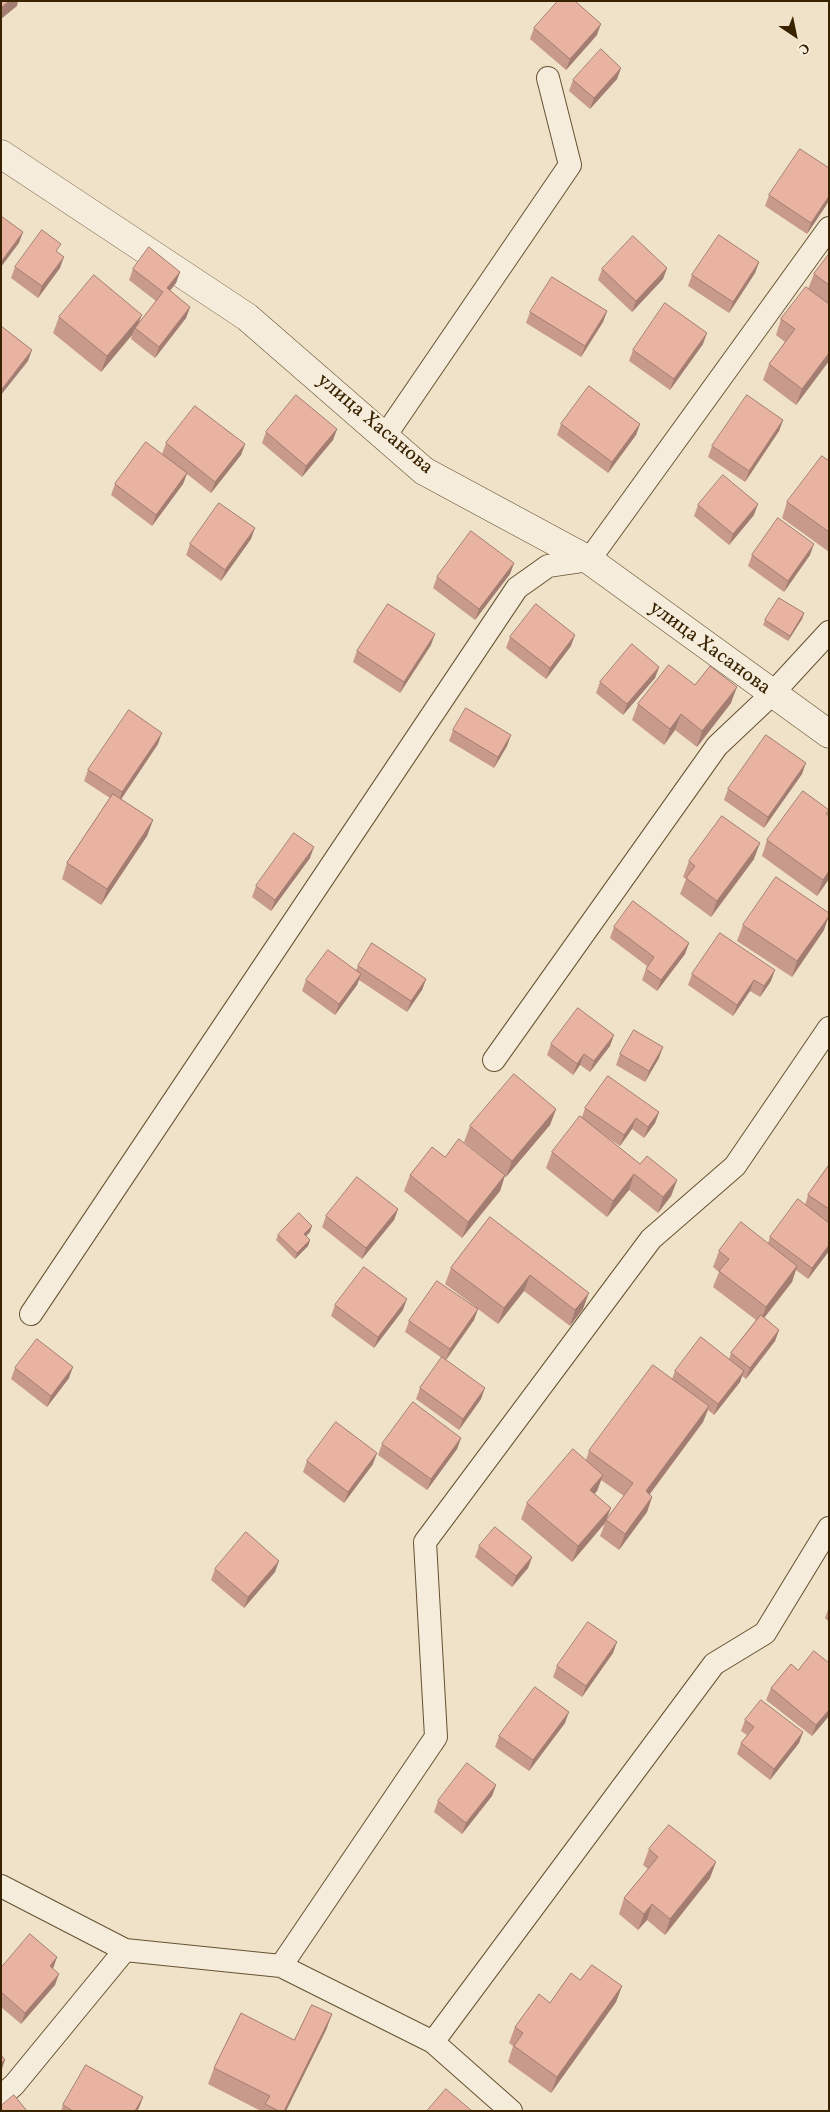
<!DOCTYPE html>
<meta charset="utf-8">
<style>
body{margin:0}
#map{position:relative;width:830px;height:2112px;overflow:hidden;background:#efe2c8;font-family:Vollkorn,serif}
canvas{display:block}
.frame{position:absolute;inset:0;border:2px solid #392200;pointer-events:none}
.north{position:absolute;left:770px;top:10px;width:50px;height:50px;-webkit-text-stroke:4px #f5ecdb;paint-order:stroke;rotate:146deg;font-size:14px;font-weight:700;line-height:20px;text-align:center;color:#392200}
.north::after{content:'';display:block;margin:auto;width:18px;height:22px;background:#392200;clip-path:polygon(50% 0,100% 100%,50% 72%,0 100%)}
</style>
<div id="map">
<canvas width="830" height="2112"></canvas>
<div class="frame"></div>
<div class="north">С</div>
</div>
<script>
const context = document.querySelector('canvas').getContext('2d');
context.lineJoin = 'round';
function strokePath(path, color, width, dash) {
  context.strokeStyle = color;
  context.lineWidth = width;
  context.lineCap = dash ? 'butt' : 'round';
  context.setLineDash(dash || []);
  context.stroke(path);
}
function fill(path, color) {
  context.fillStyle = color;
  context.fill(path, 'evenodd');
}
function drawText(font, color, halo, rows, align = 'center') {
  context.font = font + ' Vollkorn,serif';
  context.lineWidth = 4.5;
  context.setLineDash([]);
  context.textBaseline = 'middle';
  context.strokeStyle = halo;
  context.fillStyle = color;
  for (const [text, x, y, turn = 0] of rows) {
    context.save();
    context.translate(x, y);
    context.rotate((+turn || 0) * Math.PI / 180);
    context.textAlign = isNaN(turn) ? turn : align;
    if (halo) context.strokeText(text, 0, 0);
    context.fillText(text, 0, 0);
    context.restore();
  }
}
const minor = new Path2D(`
 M385 436 570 165 548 78
 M494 1060 717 746 771 695 829 632
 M31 1314 517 588 548 566 589 560 829 228
 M1 1886 125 1950 14 2085 1 2096
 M125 1950 281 1966 433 2042 511 2111
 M281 1966 436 1737 425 1542 651 1239 735 1166 829 1028
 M433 2042 714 1664 765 1633 829 1528`);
const tertiary = new Path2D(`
 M1 154 247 317 424 471 589 560 829 734`);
strokePath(minor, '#665232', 24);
strokePath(tertiary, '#665232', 29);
strokePath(minor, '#f5ecdb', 22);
strokePath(tertiary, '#f5ecdb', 28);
fill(new Path2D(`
 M534 28 597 35 566 70 530 39Z
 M621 68 617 79 590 109 569 91 573 80Z
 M769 195 829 201 807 234 765 206Z
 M829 254V361L796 405 763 380 769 364 785 342 776 335 781 319 808 289 814 274Z
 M759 262 755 273 729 313 688 286 692 275Z
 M15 267 60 268 38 298 11 278Z
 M667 268 663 279 632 312 598 280 602 269Z
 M133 269 180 272 176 283 170 291 190 307 186 318 155 358 131 339 132 335 101 372 53 333 59 317 139 323 156 301 129 280Z
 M607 311 603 322 581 357 526 323 530 312Z
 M703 344 670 390 629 361 633 350Z
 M783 420 779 431 745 482 708 457 712 446Z
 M561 424H640L636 435 608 473 557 435Z
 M337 429 333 440 302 477 262 443 266 432Z
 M166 443 245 444 241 455 211 493 187 474 183 484 152 526 111 495 115 484 162 454Z
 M829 461V552L782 518 787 502Z
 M698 505 754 515 729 545 694 516Z
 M251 539 221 581 186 555 190 544Z
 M752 555H810L784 592 748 566Z
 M514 563 510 574 475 620 433 588 437 577Z
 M804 613 802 619 788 641 763 625 765 620Z
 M510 637 571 646 546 679 506 648Z
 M431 645 400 693 353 662 357 651Z
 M659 667 655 678 623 715 596 693 600 682Z
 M695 685 731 703 697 747 675 730 664 745 632 720 638 704Z
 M453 730 511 735 507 746 494 768 449 741Z
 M158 744 121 799 153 820 147 836 101 905 62 879 67 863 110 798 84 781 88 770Z
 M802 774 764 828 724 800 728 789Z
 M829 810 827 815 829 879 817 896 762 856 767 840Z
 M310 858 271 911 252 897 256 886Z
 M754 859 711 917 680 894 686 879 683 877 689 861Z
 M743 925 824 930 792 977 737 941Z
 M614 927 689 943 685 954 657 991 642 980 646 969 647 966 610 938Z
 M358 966 426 979 422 990 407 1012 359 980 357 985 335 1015 302 991 306 980 356 970Z
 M692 974 771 981 760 997 750 991 733 1016 688 985Z
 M551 1044 610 1046 590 1072 580 1065 573 1075 547 1055Z
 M620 1054 659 1058 645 1082 616 1065Z
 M585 1108 659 1112 655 1123 644 1138 632 1129 620 1146 604 1135 640 1164 677 1180 671 1196 658 1213 629 1190 607 1217 546 1168 552 1152 582 1117Z
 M556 1109 550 1125 506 1177 505 1176 500 1191 462 1238 404 1191 410 1175 445 1157 485 1159 464 1142 470 1126Z
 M829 1165V1251L808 1279 796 1270 792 1282 764 1318 779 1330 775 1341 746 1379 742 1376 740 1382 714 1415 708 1410 703 1422 650 1494 652 1497 647 1512 619 1550 600 1536 605 1523 572 1562 521 1519 527 1503 586 1460 589 1451 672 1379 675 1371 729 1359 731 1353 756 1320 713 1287 719 1272 713 1267 719 1251 768 1243 770 1237 805 1205 808 1195ZM601 1480 624 1496 606 1520 611 1508 594 1494 597 1491Z
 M398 1209 394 1220 362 1259 322 1227 326 1216Z
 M490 1217 583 1309 570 1326 524 1291 498 1324 478 1309 474 1320 446 1360 481 1399 459 1430 416 1399 420 1388 442 1358 405 1332 409 1321 476 1307 445 1284 451 1268Z
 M310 1232 306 1236 310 1240 308 1246 295 1259 276 1240 278 1235Z
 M335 1305 403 1310 374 1348 331 1316Z
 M15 1368 69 1378 47 1407 11 1379Z
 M461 1438 457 1449 427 1490 378 1455 382 1444Z
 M307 1461 373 1464 344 1503 303 1472Z
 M479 1546 532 1557 528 1568 512 1587 475 1557Z
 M215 1569 275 1572 244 1608 211 1580Z
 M829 1607V1622L825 1618Z
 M613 1653 582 1697 553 1677 557 1666Z
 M829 1663V1716L812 1736 766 1700 771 1688 798 1670Z
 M745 1720 803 1732 799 1743 770 1780 737 1754 741 1743 747 1735 741 1731Z
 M565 1723 529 1771 495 1747 499 1736Z
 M496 1785 492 1796 462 1834 434 1812 438 1801Z
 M649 1849 710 1878 665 1935 647 1920 638 1930 619 1914 624 1898 648 1869 643 1865Z
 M57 1957 53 1969 55 1985 21 2024 1 2007V1968Z
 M580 1980 622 1986 616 2002 551 2093 508 2062 513 2046 509 2043 515 2027 550 2003Z
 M332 2014 326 2030 286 2111H261L208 2084 214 2068 294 2040Z
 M143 2097 137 2111H61L63 2105Z`), '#c89a8b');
fill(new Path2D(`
 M9 1H18L17 6 1 19V8Z
 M601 24 597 35 566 70 570 59Z
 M621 68 617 79 590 109 594 98Z
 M829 196V201L807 234 811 223Z
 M23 232 19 243 1 267V262Z
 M64 257 60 268 38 298 42 286Z
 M759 262 755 273 729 313 733 302Z
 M667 268 663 279 632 312 636 301Z
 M180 272 176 283 163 299 167 288Z
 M190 307 186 318 155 358 159 347Z
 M607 311 603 322 581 357 585 346Z
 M142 315 136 329 135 328 132 335 101 372 107 356Z
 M707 333 703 344 670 390 674 379Z
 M32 350 28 361 1 395 2 389Z
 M829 353V361L796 405 802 389Z
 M783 420 779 431 745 482 749 471Z
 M640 424 636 435 608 473 612 462Z
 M337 429 333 440 302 477 306 466Z
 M245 444 241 455 211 493 215 482Z
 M187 473 183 484 152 526 156 515Z
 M758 504 754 515 729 545 733 534Z
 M255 528 251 539 221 581 225 570Z
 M814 544 810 555 784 592 788 581Z
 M514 563 510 574 475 620 479 609Z
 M804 613 802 619 788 641 790 636Z
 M435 634 431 645 400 693 404 682Z
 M575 635 571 646 546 679 550 668Z
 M659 667 655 678 623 715 627 704Z
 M737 687 731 703 697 747 702 731Z
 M681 714 675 730 664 745 670 729Z
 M162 733 158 744 118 804 122 792Z
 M511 735 507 746 494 768 498 757Z
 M806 763 802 774 764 828 768 817Z
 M153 820 147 836 101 905 107 889Z
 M760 843 754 859 711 917 717 901Z
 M314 847 310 858 271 911 275 900Z
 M829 871V879L817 896 823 880Z
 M829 916 824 930 792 977 797 961Z
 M689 943 685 954 657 991 661 980Z
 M775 970 771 981 760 997 764 986Z
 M361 974 357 985 335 1015 339 1004Z
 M426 979 422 990 407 1012 411 1001Z
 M754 980 750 991 733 1016 737 1005Z
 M614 1035 610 1046 590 1072 594 1061Z
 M663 1047 659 1058 645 1082 649 1071Z
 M584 1054 580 1065 573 1075 577 1064Z
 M556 1109 550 1125 506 1177 512 1161Z
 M659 1112 655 1123 644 1138 648 1127Z
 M636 1118 632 1129 620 1146 624 1135Z
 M634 1174 629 1190 607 1217 613 1201Z
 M505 1175 500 1191 462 1238 468 1222Z
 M677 1180 671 1196 658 1213 663 1197Z
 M398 1209 394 1220 362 1259 366 1248Z
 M312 1226 310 1232 302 1240 304 1234Z
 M310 1240 308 1246 295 1259 297 1253Z
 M829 1245V1251L808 1279 812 1268Z
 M797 1266 792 1282 760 1323 766 1307Z
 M530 1275 524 1291 498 1324 504 1308Z
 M589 1293 583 1309 570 1326 575 1310Z
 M407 1299 403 1310 374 1348 378 1337Z
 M478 1309 474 1320 446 1360 450 1349Z
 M779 1330 775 1341 746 1379 750 1368Z
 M73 1367 69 1378 47 1407 51 1396Z
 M744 1371 740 1382 714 1415 718 1404Z
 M485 1388 481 1399 459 1430 463 1419Z
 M709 1406 703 1422 640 1507 646 1491Z
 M461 1438 457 1449 427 1490 431 1479Z
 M377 1453 373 1464 344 1503 348 1492Z
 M603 1475 597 1491 584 1506 590 1490Z
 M652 1497 647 1512 619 1550 625 1534Z
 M611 1508 605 1523 572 1562 578 1546Z
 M532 1557 528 1568 512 1587 516 1576Z
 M279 1561 275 1572 244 1608 248 1597Z
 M617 1642 613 1653 582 1697 586 1686Z
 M829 1710V1716L812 1736 816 1725Z
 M569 1712 565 1723 529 1771 533 1760Z
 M803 1732 799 1743 770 1780 774 1769Z
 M496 1785 492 1796 462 1834 466 1823Z
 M716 1862 710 1878 665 1935 670 1919Z
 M652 1904 647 1920 638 1930 644 1914Z
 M57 1957 53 1968 45 1977 50 1966Z
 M59 1974 55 1985 21 2024 25 2013Z
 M622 1986 616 2002 551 2093 557 2077Z
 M332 2014 326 2030 286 2111H284Z
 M5 2060 1 2072V2063Z
 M143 2097 139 2108 137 2111H135Z`), '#a37d71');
const building = new Path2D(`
 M1 1H9L1 8Z
 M558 1H575L601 24 570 59 534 28Z
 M601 49 621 68 594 98 573 80Z
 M800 149 829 168V196L811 223 769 195Z
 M1 216 23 232 1 262Z
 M42 230 61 244 56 251 64 257 42 286 15 267Z
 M719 235 759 262 733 302 692 275Z
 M633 236 667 268 636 301 602 269Z
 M149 247 180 272 167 288 190 307 159 347 135 328 163 292 133 269Z
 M829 254V285L814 274Z
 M94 275 142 315 107 356 59 317Z
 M552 277 607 311 585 346 530 312Z
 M806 287 829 304V353L802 389 769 364 795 329 781 319Z
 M665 303 707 333 674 379 633 350Z
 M1 326 32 350 2 389H1Z
 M589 386 640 424 612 462 561 424Z
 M296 395 337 429 306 466 266 432Z
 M747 395 783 420 749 471 712 446Z
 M195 406 245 444 215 482 166 443Z
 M146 442 187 473 156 515 115 484Z
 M822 456 829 461V532L787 502Z
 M723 475 758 504 733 534 698 505Z
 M219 503 255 528 225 570 190 544Z
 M778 518 814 544 788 581 752 555Z
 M471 531 514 563 479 609 437 577Z
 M779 598 804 613 790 636 765 620Z
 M388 604 435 634 404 682 357 651Z
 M536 604 575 635 550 668 510 637Z
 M632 644 659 667 627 704 600 682Z
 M669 665 695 685 710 666 737 687 702 731 681 714 670 729 638 704Z
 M466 708 511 735 498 757 453 730Z
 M129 710 162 733 122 792 88 770Z
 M766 735 806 763 768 817 728 789Z
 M803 791 829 810 826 814 829 816V871L823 880 767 840Z
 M113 794 153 820 107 889 67 863Z
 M722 816 760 843 717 901 686 878 695 866 689 861Z
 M294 833 314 847 275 900 256 886Z
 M776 877 829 913V916L797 961 743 925Z
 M633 901 689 943 661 980 646 969 654 957 614 927Z
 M720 933 775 970 764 986 754 980 737 1005 692 974Z
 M372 943 426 979 411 1001 358 966Z
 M328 950 361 974 339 1004 306 980Z
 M578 1008 614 1035 594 1061 584 1054 577 1064 551 1044Z
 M634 1030 663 1047 649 1071 620 1054Z
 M514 1074 556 1109 512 1161 470 1126Z
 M608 1076 659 1112 648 1127 636 1118 624 1135 585 1108Z
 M580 1116 640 1164 647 1156 677 1180 663 1197 634 1174 613 1201 552 1152Z
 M459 1139 505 1175 468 1222 410 1175 432 1147 445 1157Z
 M829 1165V1209L808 1195Z
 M357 1177 398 1209 366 1248 326 1216Z
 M798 1199 829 1223V1245L812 1268 770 1237Z
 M299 1213 312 1226 304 1234 310 1240 297 1253 278 1235Z
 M490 1217 589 1293 575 1310 530 1275 504 1308 451 1268Z
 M741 1222 797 1266 766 1307 719 1271 729 1259 719 1251Z
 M364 1267 407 1299 378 1337 335 1305Z
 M437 1281 478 1309 450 1349 409 1321Z
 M761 1315 779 1330 750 1368 731 1353Z
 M701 1337 744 1371 718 1404 675 1371Z
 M37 1339 73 1367 51 1396 15 1368Z
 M442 1357 485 1388 463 1419 420 1388Z
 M653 1365 709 1406 646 1491 652 1497 625 1534 606 1520 633 1483 589 1451Z
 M413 1402 461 1438 431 1479 382 1444Z
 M336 1422 377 1453 348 1492 307 1461Z
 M573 1449 603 1475 590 1490 611 1508 578 1546 527 1503Z
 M495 1527 532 1557 516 1576 479 1546Z
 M246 1532 279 1561 248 1597 215 1569Z
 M588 1622 617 1642 586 1686 557 1666Z
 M814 1651 829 1663V1710L816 1725 771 1688 791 1664 798 1670Z
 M535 1687 569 1712 533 1760 499 1736Z
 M761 1700 803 1732 774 1769 741 1743 754 1727 745 1720Z
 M467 1763 496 1785 466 1823 438 1801Z
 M669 1825 716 1862 670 1919 652 1904 644 1914 624 1898 658 1857 649 1849Z
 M30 1934 57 1957 50 1966 59 1974 25 2013 1 1992V1968Z
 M592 1965 622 1986 557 2077 514 2046 523 2033 515 2027 539 1994 550 2003 571 1973 580 1980Z
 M312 2005 332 2014 284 2111H279L265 2104 270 2096 214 2068 241 2013 294 2040Z
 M1 2055 5 2060 1 2063Z
 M86 2065 143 2097 135 2111H73L63 2105Z
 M446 2089 472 2111H427Z
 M14 2095 27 2111H1V2106Z`);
fill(building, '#e9b3a2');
strokePath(building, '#a37d71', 1);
drawText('20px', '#392200', '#f5ecdb', [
 ["улица Хасанова",374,425,40],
 ["улица Хасанова",709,649,36]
]);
</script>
